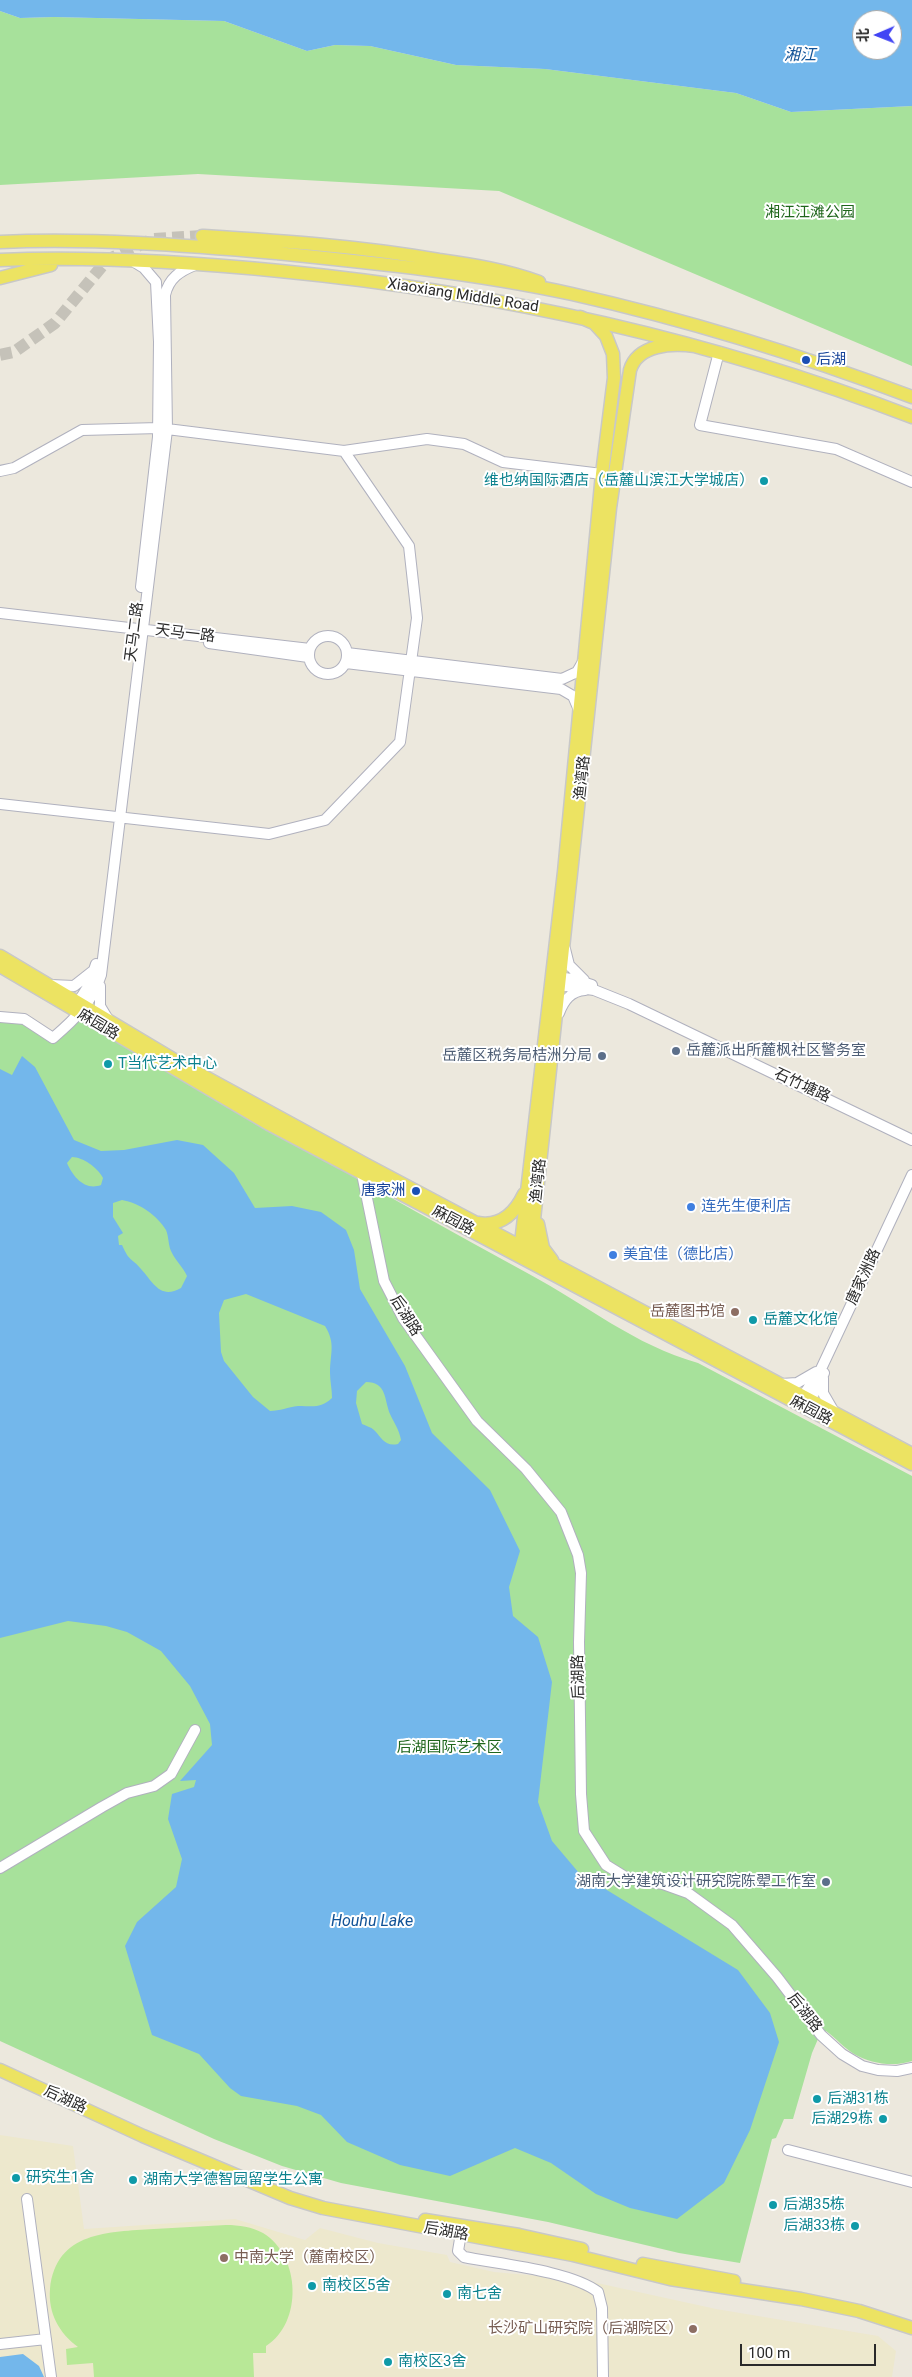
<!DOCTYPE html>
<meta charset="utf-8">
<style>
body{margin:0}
#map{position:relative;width:912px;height:2377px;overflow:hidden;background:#ece8dd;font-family:Roboto,"Noto Sans SC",sans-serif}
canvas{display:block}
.north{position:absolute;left:852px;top:10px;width:50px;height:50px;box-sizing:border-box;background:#fff;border:1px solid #aaa;border-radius:50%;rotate:269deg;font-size:14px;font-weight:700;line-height:20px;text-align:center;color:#2a2a2a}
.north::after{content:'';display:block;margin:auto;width:18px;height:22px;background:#4245f4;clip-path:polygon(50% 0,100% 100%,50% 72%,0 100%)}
.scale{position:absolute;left:740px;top:2344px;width:136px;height:22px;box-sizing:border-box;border:2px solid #2a2a2a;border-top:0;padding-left:6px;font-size:15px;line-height:18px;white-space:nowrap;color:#2a2a2a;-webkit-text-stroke:4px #fff;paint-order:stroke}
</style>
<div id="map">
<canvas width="912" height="2377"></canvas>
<div class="north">北</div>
<div class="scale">100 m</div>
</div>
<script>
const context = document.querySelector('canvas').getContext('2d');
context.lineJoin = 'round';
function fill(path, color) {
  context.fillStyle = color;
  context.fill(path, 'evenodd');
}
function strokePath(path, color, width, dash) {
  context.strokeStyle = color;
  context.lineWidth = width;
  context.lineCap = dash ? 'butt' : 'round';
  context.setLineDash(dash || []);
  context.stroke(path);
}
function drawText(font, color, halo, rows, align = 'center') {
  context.font = font + ' Roboto,"Noto Sans SC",sans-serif';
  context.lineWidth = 4;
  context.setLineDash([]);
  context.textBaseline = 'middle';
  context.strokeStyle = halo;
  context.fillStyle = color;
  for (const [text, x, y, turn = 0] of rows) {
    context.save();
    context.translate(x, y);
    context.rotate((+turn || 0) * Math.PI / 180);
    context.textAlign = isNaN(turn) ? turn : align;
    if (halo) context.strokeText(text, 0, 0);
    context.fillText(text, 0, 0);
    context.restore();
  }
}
fill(new Path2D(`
 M0 2135 73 2146 84 2229 235 2219 305 2240 320 2228 378 2243 447 2255 450 2262 494 2272 539 2276 586 2288 588 2281 716 2309 878 2336 896 2351 892 2377H0Z`), '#ede8cd');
fill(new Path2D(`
 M0 11 20 18 54 17 224 21 307 51 335 45 370 46 456 65 545 69 736 93 791 112 912 106V366L499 191 198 174 0 185Z
 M0 1020 22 1022 51 1043 81 1020C230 1106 378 1192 529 1274 587 1305 634 1345 698 1363L912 1476V2061C894 2067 871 2064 854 2054 844 2048 836 2038 826 2031L821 2032 812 2053 793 2119H784L776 2138 772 2139 740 2263 679 2253 548 2222 341 2183 282 2166 214 2139 0 2041Z`), '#a7e19b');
fill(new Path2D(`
 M226 2225C239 2225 252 2227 263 2233 301 2256 303 2323 266 2346V2353H253L254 2377H94L93 2363 67 2365 66 2349 78 2347C59 2333 48 2313 50 2289 56 2231 109 2232 154 2229 178 2228 202 2226 226 2225Z`), '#b8e897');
fill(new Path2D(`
 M0 0H912V106L791 112 736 93 545 69 456 65 370 46 335 45 307 51 224 21 54 17 20 18 0 11ZM862 20H892V50H862Z
 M22 1056 35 1067 74 1140 101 1151 124 1150 177 1140 203 1145 234 1173 255 1208 292 1206 321 1212 346 1230 354 1250 360 1289 405 1366 432 1433 490 1490 520 1551 509 1587 513 1616 538 1637 552 1682 538 1802 552 1841 579 1873 738 1970 770 2013 779 2042 750 2130 724 2183 677 2219 630 2208 596 2194 551 2163 515 2148 450 2176 400 2165 347 2142 321 2115 297 2106 241 2096 230 2088 199 2054 152 2035 125 1946 137 1922 176 1887 182 1859 168 1819 172 1794 194 1787 196 1780 180 1781 212 1745 210 1724 190 1686 161 1651 127 1632 106 1626 68 1621 0 1638V1069L12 1075ZM72 1157C83 1157 98 1168 103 1178L101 1185C85 1191 73 1177 67 1163ZM122 1200C139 1203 157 1215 166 1230 169 1237 168 1246 172 1253 176 1261 183 1267 187 1276L181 1288C160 1300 153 1282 141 1269 131 1257 130 1263 122 1245H119L118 1236 123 1233 113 1217V1203ZM246 1294 325 1326C336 1344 330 1353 330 1373 330 1381 332 1389 332 1398 320 1409 313 1406 298 1406 288 1407 280 1411 270 1411L253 1397 224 1361 221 1352 219 1313 224 1300ZM366 1382C387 1382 384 1399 390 1414 394 1423 399 1429 401 1440L398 1444C385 1447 382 1438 374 1430 371 1427 366 1426 362 1424L356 1403 357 1391Z
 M23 2354 39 2366 44 2377H0V2357Z`), '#73b7eb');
strokePath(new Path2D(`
 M0 355 14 352 55 323 107 260 153 239 202 236`), '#c5c2b9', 12, [12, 6]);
const minor = new Path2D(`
 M131 260 144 268 156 282 159 342 158 437 141 587
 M719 352 700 425 836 449 912 482
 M344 451 427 439 464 444 503 462 602 474
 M0 471 14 468 82 430 159 428 344 451 409 546 417 618 400 742 325 820 269 834 0 804
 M0 613 310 649
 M309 655a19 19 0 1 1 38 0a19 19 0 1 1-38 0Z
 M209 643 308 657
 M347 653 562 679 577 672 584 660
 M346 663 561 689 573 696 579 710
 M565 949 569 965 584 980
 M553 977 573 979 592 985
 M552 984 594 990 629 1004 912 1140
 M51 985 74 986 93 971
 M100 986V1006L109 1021
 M74 1009 89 985 96 964
 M559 1013C564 1000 571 991 585 990
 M0 1017 24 1019 53 1038C75 1019 92 1003 101 975L167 430 165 295C169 278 180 271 195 265
 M364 1168 362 1174 384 1281 403 1318 477 1421 526 1469 561 1512 578 1555 581 1573 579 1642 581 1794 584 1831 606 1865 627 1878 663 1884 688 1893 732 1925 777 1977 821 2035 842 2054 862 2066 878 2070 897 2071 912 2068
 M823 1378V1393L834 1412
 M781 1384 797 1383 816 1372
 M799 1402 821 1369 912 1175
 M808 1405 824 1373
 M0 1868 102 1807 127 1793 154 1786 171 1774 195 1730
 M788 2150 912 2182
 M27 2199 51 2377
 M462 2227 458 2251 464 2257C499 2264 571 2271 598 2292L602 2308 603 2377
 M0 2344 46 2339`);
const major = new Path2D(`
 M202 236C281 241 361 246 439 260 474 265 506 270 539 282
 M0 242C91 238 185 245 276 253 375 263 475 273 572 294 688 320 801 355 912 397
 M0 260C93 256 187 262 280 271 497 292 709 339 912 417
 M0 278 51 265
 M0 956 176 1061 365 1164 912 1454
 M0 966 269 1124 912 1464
 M478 1223C501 1227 515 1213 524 1194
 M538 1224 543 1248 552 1260
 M520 1252 564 872 602 474 614 378 613 354 606 336 594 323 580 317
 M530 1257 610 508 630 370C638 344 672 343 695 346
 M0 2070 143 2136 290 2198 323 2208 573 2255 670 2279 801 2299 859 2311 912 2328
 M425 2220 519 2235 582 2249
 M643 2264 734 2281`);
strokePath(minor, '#b0b1be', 12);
strokePath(major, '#c8c8c8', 15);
strokePath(minor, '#fff', 10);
strokePath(major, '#ece362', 12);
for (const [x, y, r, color] of [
 [806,360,5,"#1a4fb4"],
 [764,481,5,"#0f9aa8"],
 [676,1051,5,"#5c6f8a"],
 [602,1056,5,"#5c6f8a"],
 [108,1064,5,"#0f9aa8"],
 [416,1191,5,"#1a4fb4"],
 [691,1207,5,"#3f7fe0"],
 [613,1255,5,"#3f7fe0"],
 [735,1312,5,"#8d6e63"],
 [753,1320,5,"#0f9aa8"],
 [826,1882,5,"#5c6f8a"],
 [817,2099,5,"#0f9aa8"],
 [883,2119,5,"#0f9aa8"],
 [16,2178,5,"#0f9aa8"],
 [133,2180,5,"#0f9aa8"],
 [773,2205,5,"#0f9aa8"],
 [855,2226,5,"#0f9aa8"],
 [224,2258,5,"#8d6e63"],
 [312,2286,5,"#0f9aa8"],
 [447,2294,5,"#0f9aa8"],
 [693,2329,5,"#8d6e63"],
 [388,2362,5,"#0f9aa8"]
]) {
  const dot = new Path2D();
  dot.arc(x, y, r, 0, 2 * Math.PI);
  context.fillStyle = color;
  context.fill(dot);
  strokePath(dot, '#fff', 2);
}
drawText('15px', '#1f661c', '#fff', [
 ["湘江江滩公园",810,213],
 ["后湖国际艺术区",449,1748]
]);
drawText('15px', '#2a2a2a', '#fff', [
 ["Xiaoxiang Middle Road",463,296,9],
 ["天马二路",135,632,-83],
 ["天马一路",185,634,7],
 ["渔湾路",583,778,-84],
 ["麻园路",98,1025,31],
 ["石竹塘路",802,1086,25],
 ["渔湾路",539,1181,-84],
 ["麻园路",453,1221,28],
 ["唐家洲路",864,1277,-65],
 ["后湖路",405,1316,58],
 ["麻园路",811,1411,28],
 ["后湖路",579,1677,-91],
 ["后湖路",804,2013,52],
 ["后湖路",65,2100,25],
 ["后湖路",446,2232,10]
]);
drawText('15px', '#164399', '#fff', [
 ["后湖",816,360],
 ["唐家洲",406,1191,"right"]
], 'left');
drawText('15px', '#0d838f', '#fff', [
 ["维也纳国际酒店（岳麓山滨江大学城店）",754,481,"right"],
 ["T当代艺术中心",118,1064],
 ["岳麓文化馆",763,1320],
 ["后湖31栋",827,2099],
 ["后湖29栋",873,2119,"right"],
 ["研究生1舍",26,2178],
 ["湖南大学德智园留学生公寓",143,2180],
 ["后湖35栋",783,2205],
 ["后湖33栋",845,2226,"right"],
 ["南校区5舍",322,2286],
 ["南七舍",457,2294],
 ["南校区3舍",398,2362]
], 'left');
drawText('15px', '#4e5e75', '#fff', [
 ["岳麓派出所麓枫社区警务室",686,1051,"left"],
 ["岳麓区税务局桔洲分局",592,1056],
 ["湖南大学建筑设计研究院陈翚工作室",816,1882]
], 'right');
drawText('15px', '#366cbe', '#fff', [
 ["连先生便利店",701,1207],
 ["美宜佳（德比店）",623,1255]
], 'left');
drawText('15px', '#785e54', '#fff', [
 ["岳麓图书馆",725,1312],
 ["中南大学（麓南校区）",234,2258,"left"],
 ["长沙矿山研究院（后湖院区）",683,2329]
], 'right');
drawText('italic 16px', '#125397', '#fff', [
 ["湘江",800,56],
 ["Houhu Lake",372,1922]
]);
</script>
